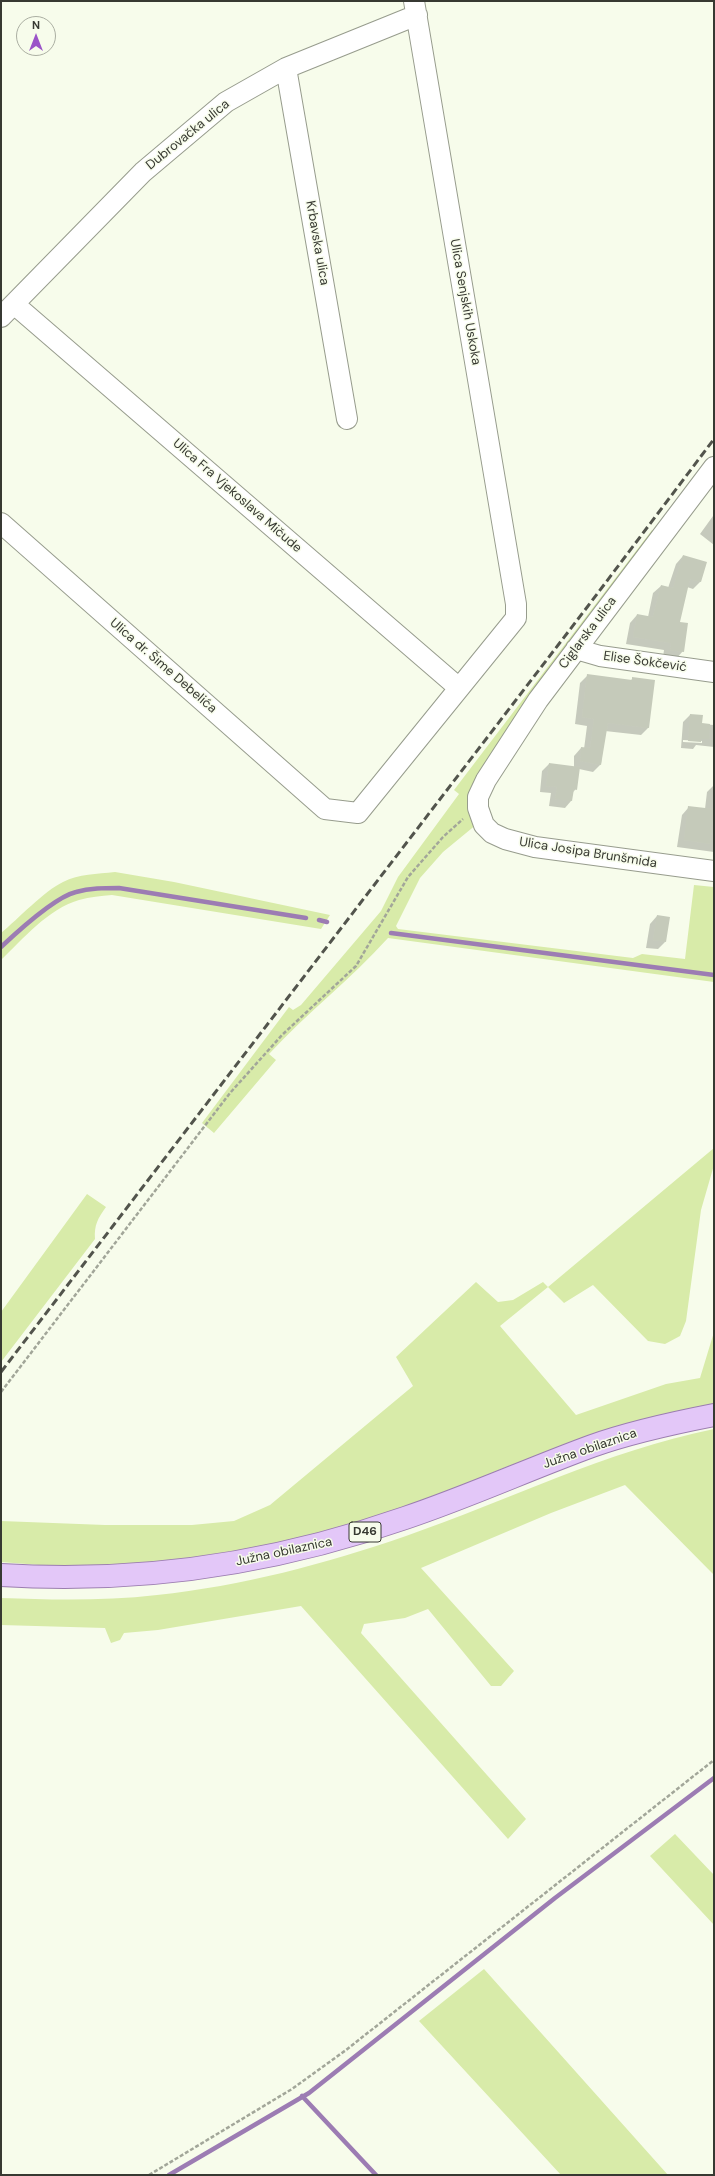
<!DOCTYPE html>
<meta charset="utf-8">
<style>
body{margin:0}
#map{position:relative;width:715px;height:2176px;overflow:hidden;background:#f7fceb;font-family:"DM Sans",sans-serif}
canvas{display:block}
.frame{position:absolute;inset:0;border:2px solid #373932;pointer-events:none}
.north{position:absolute;left:16px;top:16px;width:40px;height:40px;box-sizing:border-box;background:#f7fceb;border:1px solid #aaaea1;border-radius:50%;rotate:0deg;font-size:11px;font-weight:700;line-height:16px;text-align:center;color:#373932}
.north::after{content:'';display:block;margin:auto;width:14px;height:18px;background:#9b54c8;clip-path:polygon(50% 0,100% 100%,50% 72%,0 100%)}
</style>
<div id="map">
<canvas width="715" height="2176"></canvas>
<div class="frame"></div>
<div class="north">N</div>
</div>
<script>
const context = document.querySelector('canvas').getContext('2d');
context.lineJoin = 'round';
function fill(path, color) {
  context.fillStyle = color;
  context.fill(path, 'evenodd');
}
function strokePath(path, color, width, dash) {
  context.strokeStyle = color;
  context.lineWidth = width;
  context.lineCap = dash ? 'butt' : 'round';
  context.setLineDash(dash || []);
  context.stroke(path);
}
function drawText(font, color, halo, rows, align = 'center') {
  context.font = font + ' "DM Sans",sans-serif';
  context.lineWidth = 3;
  context.setLineDash([]);
  context.textBaseline = 'middle';
  context.strokeStyle = halo;
  context.fillStyle = color;
  for (const [text, x, y, turn = 0] of rows) {
    context.save();
    context.translate(x, y);
    context.rotate((+turn || 0) * Math.PI / 180);
    context.textAlign = isNaN(turn) ? turn : align;
    if (halo) context.strokeText(text, 0, 0);
    context.fillText(text, 0, 0);
    context.restore();
  }
}
fill(new Path2D(`
 M652 530 658 535 515 726 477 824 443 852 420 878 396 926 398 929 633 958 642 954 685 959 694 885 714 887V982L388 938C351 979 307 1013 269 1054L276 1060 214 1133 202 1123 289 1007 293 1010 301 1005 381 911 398 877 459 794 454 790Z
 M115 872 174 882 330 915 321 929 112 895C101 896 90 897 79 900 48 909 23 939 1 960V933C18 919 44 891 63 882 79 874 97 874 115 872Z
 M714 1148V1165L701 1210 686 1321 680 1336 665 1344 648 1341 593 1285 564 1303 548 1287 500 1326 576 1415 666 1384 700 1378 714 1332V1406L565 1445 501 1469 415 1507 239 1555 108 1567H65L1 1562V1521L105 1525H192L234 1521 270 1505 413 1386 396 1357 476 1282 498 1302 513 1300 543 1282 548 1287Z
 M87 1194 106 1207C98 1218 94 1225 95 1239L1 1362V1312Z
 M714 1429V1575L625 1485 551 1513 421 1568 514 1671 501 1686H491L428 1609 405 1618 364 1624 361 1633 526 1819 508 1839 301 1606 158 1630 124 1633 120 1640 111 1643 105 1628 1 1625V1598C53 1600 105 1601 157 1595 242 1586 325 1564 406 1536 509 1500 606 1451 714 1429Z
 M675 1834 714 1875V1925L650 1856Z
 M484 1969 668 2175H561L419 2021Z`), '#d8eba9');
fill(new Path2D(`
 M713 516H714V545L700 534Z
 M683 556 701 581 693 589 687 587 679 623 683 651 676 659 663 657 664 650 626 644 630 623 637 615 648 617 653 593 661 586 668 588 676 564Z
 M588 675 630 681 633 678 654 681 648 728 641 735 605 731 601 764 593 772 579 769 576 789 572 793 571 801 565 808 549 806 551 793 540 792 542 771 549 764 574 767V756L581 748 584 749 587 726 575 724 580 683Z
 M690 715 701 724 714 725V747L696 745 693 749 681 748 683 722ZM683 740 702 741V743L683 742Z
 M714 785V852L677 847 682 815 689 807 705 809 707 792Z
 M657 916 665 942 658 949 646 948 650 924Z`), '#0003');
strokePath(new Path2D(`
 M319 920 327 922
 M391 933 714 975
 M1 947C17 932 55 897 76 892 90 888 104 888 119 888L306 918
 M302 2096 376 2175
 M169 2175 309 2093 555 1898 714 1778`), '#9c7cb3', 4.5);
fill(new Path2D(`
 M683 555 707 562 701 582 690 579 680 622 688 623 684 652 670 650 671 643 633 637 637 614 653 617 661 585 673 588Z
 M587 674 632 680V677L655 680 649 728 608 723 601 765 580 761 581 747 590 748 594 719 582 717Z
 M690 714 703 715 702 723 710 724 709 739H701V742L688 741Z
 M549 763 580 767 577 790 574 789 572 801 555 799 557 787 546 786Z
 M688 806 714 809 710 844 684 840Z
 M657 915 670 917 666 942 653 940Z`), '#c5caba');
const minor = new Path2D(`
 M286 68 347 419
 M14 304 459 688
 M1 317 143 172 226 102 286 68 417 15
 M714 467 538 700 486 780 478 797V808L484 825 492 833 505 839 535 847 714 871
 M1 523 325 809 358 813 516 618V604L414 1
 M576 649 600 656 714 672`);
const major = new Path2D(`
 M1 1575C141 1584 273 1564 405 1518 468 1497 529 1469 592 1446 631 1432 673 1423 714 1415`);
strokePath(minor, '#979c8d', 22);
strokePath(major, '#9b7db0', 24);
strokePath(new Path2D(`
 M1 1392 230 1093 282 1035 356 966 408 877 443 837 463 819
 M149 2175 292 2089 346 2050 714 1760`), '#a2a699', 2.5, [4, 2]);
strokePath(minor, '#fff', 20);
strokePath(major, '#e3c7f8', 22);
strokePath(new Path2D(`
 M1 1372 588 606 714 439`), '#52544c', 3, [8, 4]);
for (const [x, y, w] of [
 [365,1532,32]
]) {
  const box = new Path2D();
  box.roundRect(x - w / 2, y - 10, w, 20, 3);
  context.fillStyle = '#f7fceb';
  context.fill(box);
  strokePath(box, '#373932', 1);
}
drawText('bold 12px', '#373932', null, [
 ["D46",365,1532]
]);
drawText('13px', '#373932', '#f7fceb', [
 ["Dubrovačka ulica",188,135,-39],
 ["Krbavska ulica",317,243,80],
 ["Ulica Senjskih Uskoka",465,302,80],
 ["Ulica Fra Vjekoslava Mičude",237,496,41],
 ["Ciglarska ulica",588,633,-53],
 ["Elise Šokčević",645,662,8],
 ["Ulica dr. Šime Debelića",163,666,41],
 ["Ulica Josipa Brunšmida",588,853,9],
 ["Južna obilaznica",590,1449,-19],
 ["Južna obilaznica",284,1552,-12]
]);
</script>
